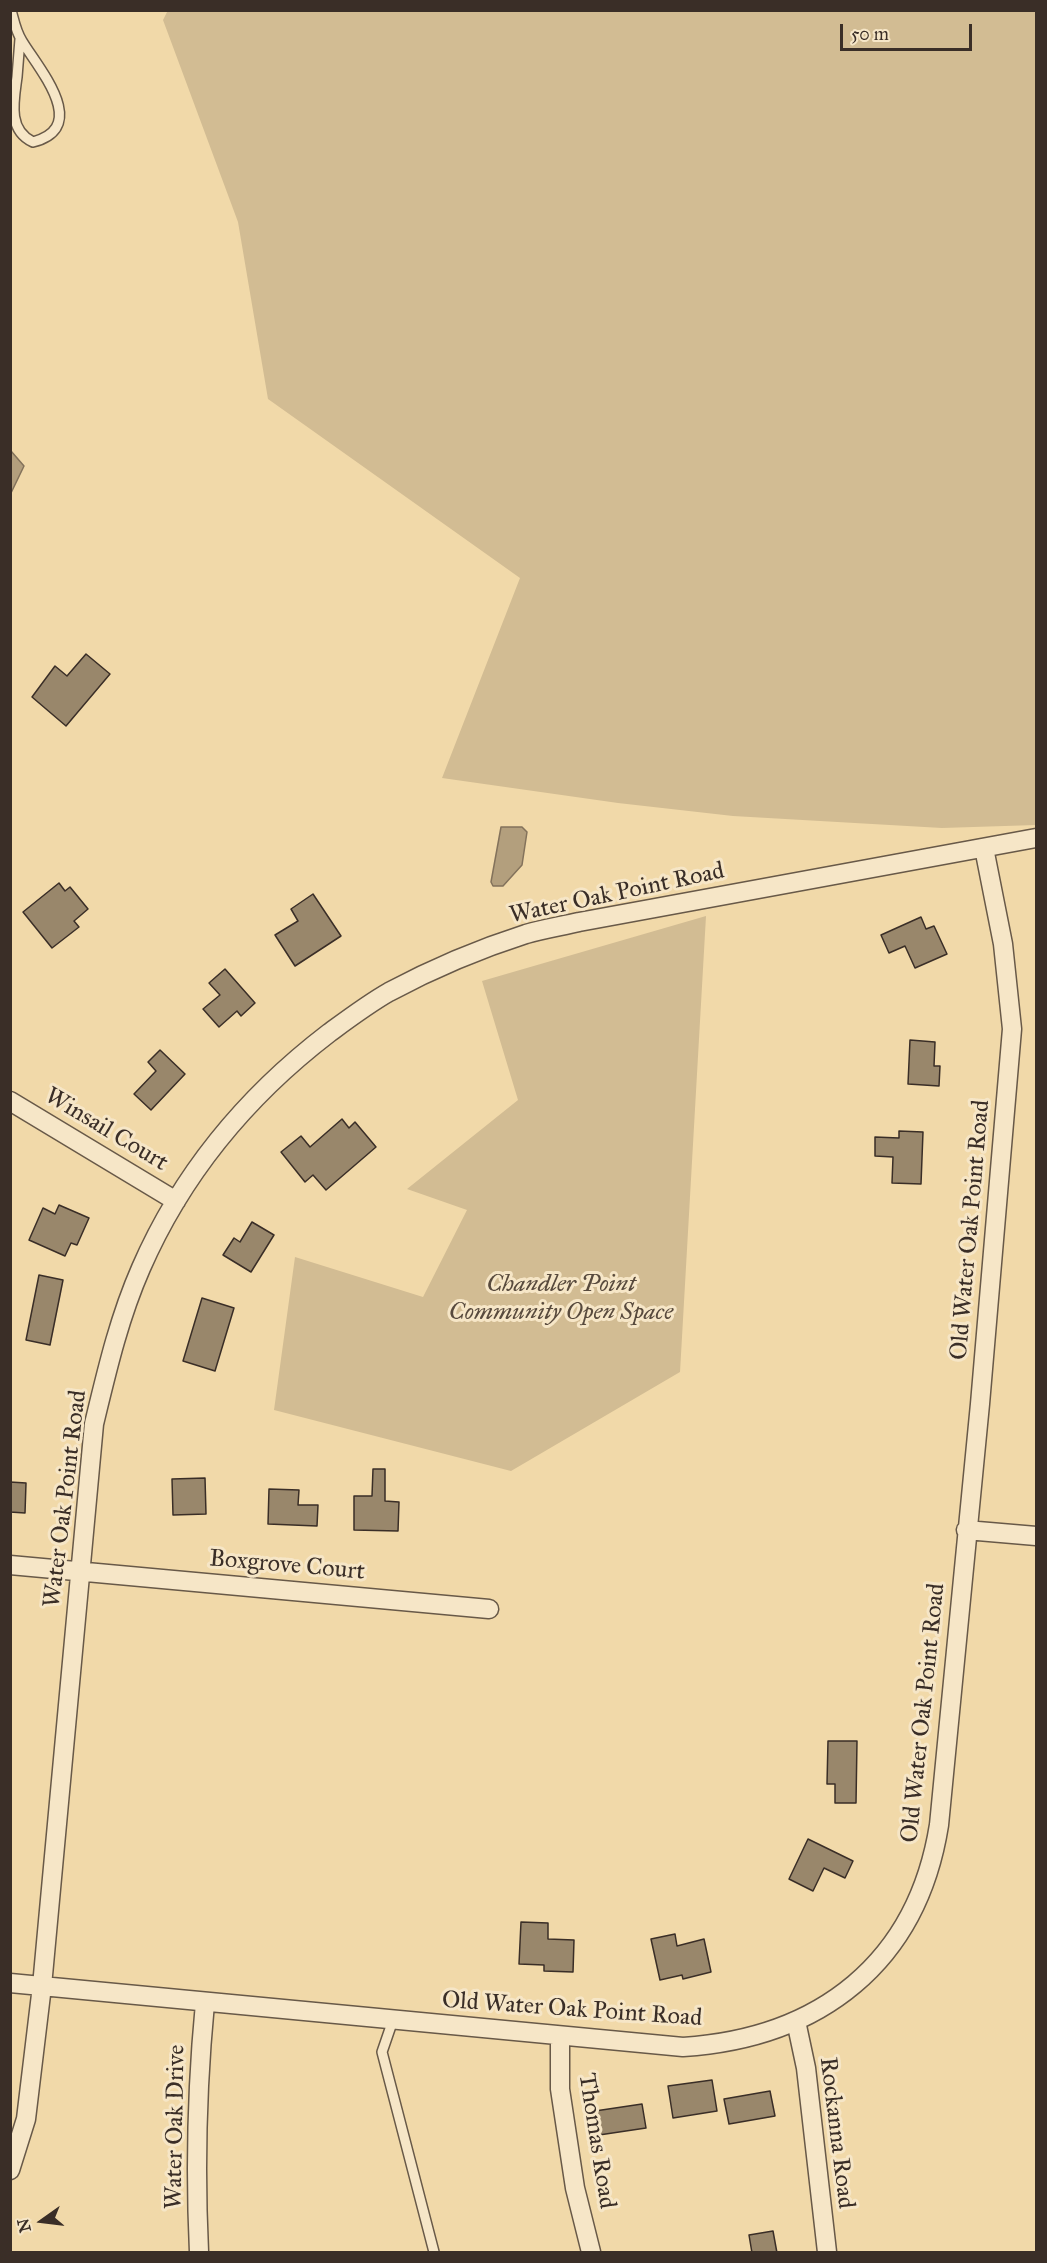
<!DOCTYPE html>
<style>
body{margin:0}
#map{position:relative;width:1047px;height:2263px;overflow:hidden;background:#f1d9a9;font-family:"IM FELL Great Primer",serif}
canvas{display:block}
.frame{position:absolute;inset:0;border:12px solid #3a2e27;pointer-events:none}
.north{position:absolute;left:12px;top:2191px;width:60px;height:60px;-webkit-text-stroke:4px #f6e6c7;paint-order:stroke;rotate:256deg;font-size:16px;font-weight:700;line-height:24px;text-align:center;color:#3a2e27}
.north::after{content:'';display:block;margin:auto;width:21px;height:27px;background:#3a2e27;clip-path:polygon(50% 0,100% 100%,50% 72%,0 100%)}
.scale{position:absolute;left:840px;top:24px;width:132px;height:27px;box-sizing:border-box;border:3px solid #3a2e27;border-top:0;padding-left:8px;font-size:18px;line-height:21px;white-space:nowrap;color:#3a2e27;-webkit-text-stroke:4px #f6e6c7;paint-order:stroke}
</style>
<div id="map">
<canvas width="1047" height="2263"></canvas>
<div class="frame"></div>
<div class="north">N</div>
<div class="scale">50 m</div>
</div>
<script>
const context = document.querySelector('canvas').getContext('2d');
context.lineJoin = 'round';
function fill(path, color) {
  context.fillStyle = color;
  context.fill(path, 'evenodd');
}
function strokePath(path, color, width, dash) {
  context.strokeStyle = color;
  context.lineWidth = width;
  context.lineCap = dash ? 'butt' : 'round';
  context.setLineDash(dash || []);
  context.stroke(path);
}
function drawText(font, color, halo, rows, align = 'center') {
  context.font = font + ' "IM FELL Great Primer",serif';
  context.lineWidth = 6;
  context.setLineDash([]);
  context.textBaseline = 'middle';
  context.strokeStyle = halo;
  context.fillStyle = color;
  for (const [text, x, y, turn = 0] of rows) {
    context.save();
    context.translate(x, y);
    context.rotate((+turn || 0) * Math.PI / 180);
    context.textAlign = isNaN(turn) ? turn : align;
    if (halo) context.strokeText(text, 0, 0);
    context.fillText(text, 0, 0);
    context.restore();
  }
}
fill(new Path2D(`
 M168 10 1036 11V825L942 828 733 816 618 803 442 778 520 578 268 399 238 222 163 20Z
 M706 916 680 1372 511 1471 274 1410 295 1257 423 1297 467 1210 407 1189 518 1100 482 981Z`), '#d2bc93');
const water = new Path2D(`
 M11 451 24 466 11 493Z
 M501 827H522L527 832 522 865 503 886H493L491 882Z`);
fill(water, '#b39f7d');
strokePath(water, '#83725b', 1.5);
const building = new Path2D(`
 M86 654 110 674 66 726 32 697 55 666 67 676Z
 M59 883 65 891 70 887 88 909 74 921 79 927 52 948 23 912Z
 M313 894 341 936 295 966 275 935 298 921 291 909Z
 M921 917 926 929 934 926 947 954 915 968 905 946 889 953 881 935Z
 M225 969 255 1003 241 1016 237 1011 219 1027 203 1009 220 995 209 983Z
 M910 1040 935 1042 934 1066H940L939 1086 908 1084Z
 M160 1050 185 1074 151 1110 134 1094 156 1071 148 1062Z
 M342 1119 349 1128 355 1122 376 1147 326 1190 313 1175 305 1182 281 1152 301 1136 310 1147Z
 M899 1131 923 1132 921 1184 892 1183 893 1157 875 1156V1137L899 1138Z
 M59 1205 89 1218 77 1245 71 1243 65 1256 29 1240 43 1208 55 1214Z
 M252 1222 274 1235 251 1272 223 1255 234 1238 240 1242Z
 M39 1275 63 1280 50 1345 26 1340Z
 M202 1298 234 1308 215 1371 183 1361Z
 M373 1469H385V1501L399 1502 398 1531 354 1530V1496H372Z
 M205 1478 206 1514 173 1515 172 1479Z
 M10 1482 26 1483 25 1513 10 1512Z
 M269 1489 299 1490 298 1505H318L317 1526 268 1524Z
 M828 1741H857L856 1803H835V1784H827Z
 M808 1839 853 1861 845 1878 824 1868 813 1891 789 1879Z
 M521 1922 548 1923V1939L574 1940 573 1972 544 1971V1965L519 1964Z
 M675 1934 677 1946 704 1939 711 1972 683 1979 682 1975 660 1980 651 1939Z
 M712 2080 717 2111 673 2118 668 2086Z
 M770 2091 775 2116 729 2124 724 2099Z
 M642 2104 646 2128 599 2135 595 2111Z
 M773 2231 777 2253H752L749 2235Z`);
fill(building, '#99876b');
strokePath(building, '#3a2e27', 1.5);
const lane = new Path2D(`
 M11 10C14 21 16 32 22 41 38 68 91 127 33 142 7 130 14 100 17 77 18 65 19 52 20 39
 M393 2020 382 2052 434 2252`);
const street = new Path2D(`
 M10 1101 176 1201
 M966 1530 1036 1536
 M10 1565 489 1609
 M10 1983 683 2047C820 2038 917 1963 939 1825L980 1404 1012 1029 1003 944 984 848
 M796 2021 806 2068 827 2252
 M560 2037V2089L575 2188 591 2252
 M10 2170 26 2119 42 1986 94 1424C107 1370 119 1318 141 1268 182 1174 248 1095 329 1033 348 1019 368 1004 389 992 432 969 479 949 526 934 543 929 562 926 579 922L1036 838
 M199 2252C195 2169 197 2086 205 2003`);
strokePath(lane, '#685948', 12);
strokePath(street, '#685948', 21);
strokePath(lane, '#f6e6c7', 9);
strokePath(street, '#f6e6c7', 18);
drawText('24px', '#3a2e27', '#f6e6c7', [
 ["Water Oak Point Road",617,894,-12],
 ["Winsail Court",106,1130,31],
 ["Old Water Oak Point Road",971,1230,-85],
 ["Water Oak Point Road",66,1499,-83],
 ["Boxgrove Court",287,1566,5],
 ["Old Water Oak Point Road",924,1713,-84],
 ["Old Water Oak Point Road",572,2010,4],
 ["Water Oak Drive",176,2127,-89],
 ["Rockanna Road",836,2133,83],
 ["Thomas Road",596,2141,81]
]);
drawText('italic 24px', '#584a3d', '#f6e6c7', [
 ["Chandler Point",561,1285],
 ["Community Open Space",561,1313]
]);
</script>
